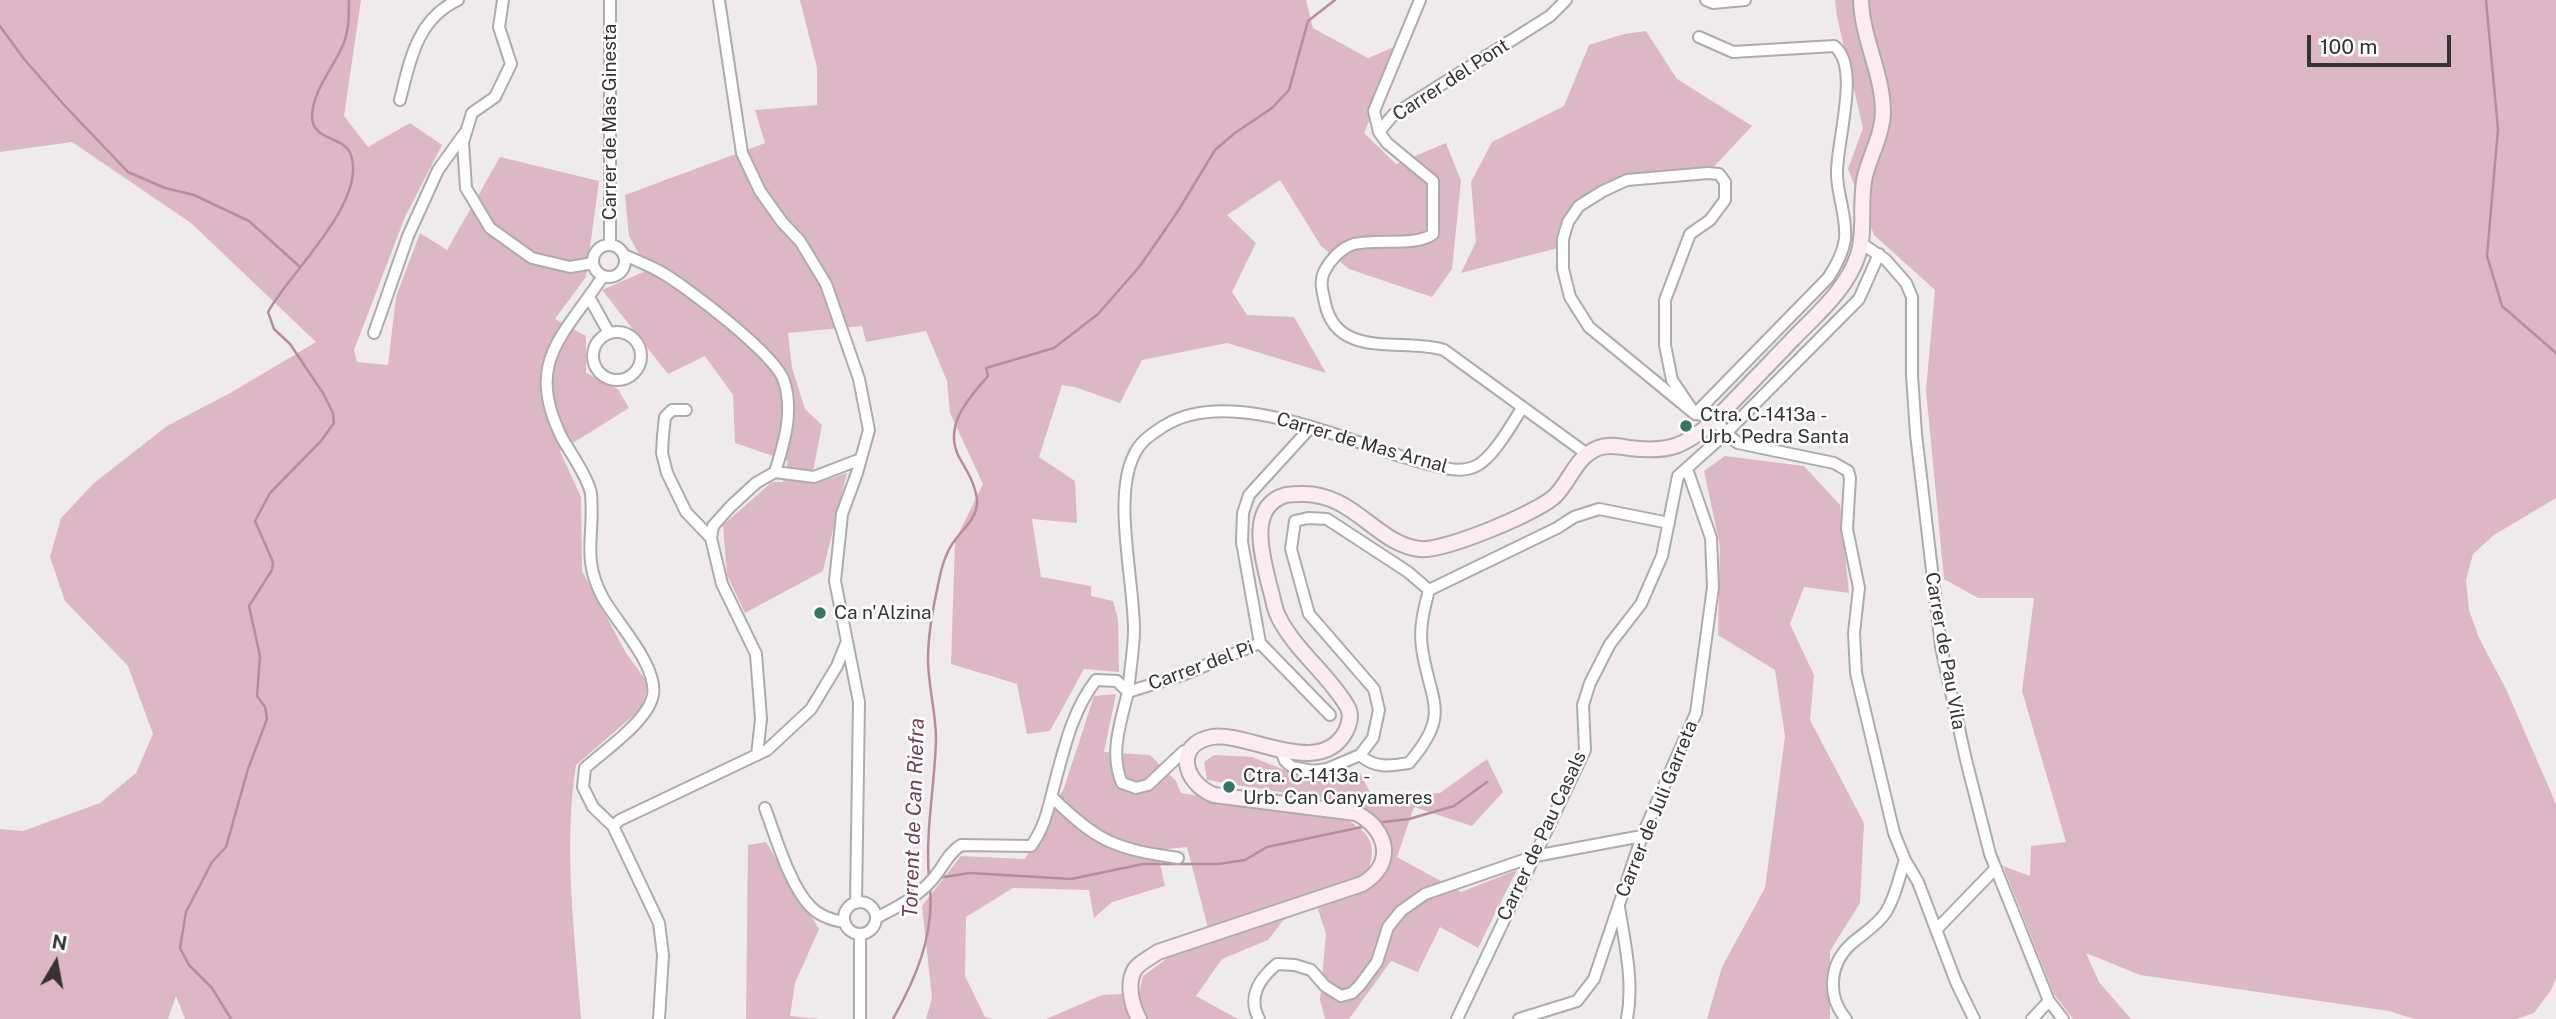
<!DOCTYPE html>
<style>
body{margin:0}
#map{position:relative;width:2556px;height:1019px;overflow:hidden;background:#efebed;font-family:"Public Sans",sans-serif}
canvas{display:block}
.north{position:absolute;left:21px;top:928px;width:70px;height:70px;-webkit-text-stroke:5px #fff;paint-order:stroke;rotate:10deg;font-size:19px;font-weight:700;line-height:28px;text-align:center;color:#353334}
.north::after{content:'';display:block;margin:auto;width:24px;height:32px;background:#353334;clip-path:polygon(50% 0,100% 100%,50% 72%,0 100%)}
.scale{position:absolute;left:2307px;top:35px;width:144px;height:32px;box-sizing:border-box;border:4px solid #353334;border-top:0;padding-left:9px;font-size:21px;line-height:24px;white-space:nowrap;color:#353334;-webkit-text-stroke:5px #fff;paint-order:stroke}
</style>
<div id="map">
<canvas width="2556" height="1019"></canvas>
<div class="north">N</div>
<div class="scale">100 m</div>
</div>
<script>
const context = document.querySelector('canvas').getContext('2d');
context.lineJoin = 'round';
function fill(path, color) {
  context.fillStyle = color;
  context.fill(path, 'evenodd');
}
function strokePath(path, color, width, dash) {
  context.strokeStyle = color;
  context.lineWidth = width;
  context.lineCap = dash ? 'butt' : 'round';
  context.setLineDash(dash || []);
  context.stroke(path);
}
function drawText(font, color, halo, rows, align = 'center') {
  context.font = font + ' "Public Sans",sans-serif';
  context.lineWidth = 5;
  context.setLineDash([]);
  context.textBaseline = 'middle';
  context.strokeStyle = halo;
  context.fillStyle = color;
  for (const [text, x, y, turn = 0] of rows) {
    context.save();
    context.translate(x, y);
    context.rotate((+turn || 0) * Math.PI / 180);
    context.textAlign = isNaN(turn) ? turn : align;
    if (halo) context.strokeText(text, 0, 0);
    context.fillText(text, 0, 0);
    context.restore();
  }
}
fill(new Path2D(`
 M0 0H361L344 116 368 147 410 123 442 145 405 217 354 350 357 362 388 365 396 297 420 233 447 250 500 157 599 181 586 277 555 319 586 336V373L618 389 629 408 560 451 581 497 582 571 626 653 648 683 642 708 576 765C563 848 575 935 581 1019H185L176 996 168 1019H0V829L23 831 100 803 136 773 153 734 128 666 65 601 50 557 61 518 94 483 167 426 232 392 316 342 191 223 72 142 0 152Z
 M800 0H1306L1313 28 1368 58 1401 44 1364 133 1396 164 1446 143 1461 181 1452 269 1432 297 1349 269 1321 246 1280 180 1227 215 1256 243 1232 292 1247 315 1294 317 1326 373 1227 343 1142 360 1120 403 1075 387 1062 385 1039 457 1075 481 1077 523 1032 519 1041 577 1091 586V596L1113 601 1118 619 1119 672 1084 669 1050 731 1027 734 1017 684 951 664 955 541 983 484 950 413 947 381 926 331 866 342 862 326 788 333 792 368 805 409 822 425 811 482H820L847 473 823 571 745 613 727 575 723 525 772 482H783L788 461 735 443 733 395 705 356 668 374 602 290 648 270 629 236 625 195 765 143 755 110 817 105V68Z
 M1835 0H2556V498L2494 535 2473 554 2466 580 2469 610 2479 638 2506 689 2556 804V979L2551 990 2534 1013 2517 1019H2414L2389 1011 2140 975 2086 953 2099 982 2131 1019H2073L2054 994 2003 866 2030 876 2031 846 2066 842 2022 691 2034 598H1978L1944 579 1926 390 1935 290 1874 235 1848 169 1863 128 1837 17Z
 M1646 31 1677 79 1752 126 1708 173 1627 180 1579 206 1558 248 1461 273 1476 242 1471 182 1492 142 1564 106 1589 45 1624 34Z
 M1725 456 1804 466 1840 505 1849 593 1804 587 1790 624 1814 675 1810 720 1864 823 1860 903 1830 951V1019H1707L1722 967 1765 888 1785 736 1775 670 1718 635 1720 546 1704 471Z
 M1116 694 1104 752 1150 755 1176 781 1181 793 1345 818C1371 835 1378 843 1367 874L1340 886 1208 928 1187 847 1157 850 1165 886 1112 902 1094 918 1089 890 1013 888 966 917 965 976 985 1017 992 1019H926L932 998 922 906 961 856 1025 859 1064 788 1094 696Z
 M1214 755 1252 757 1300 776 1360 773 1372 796 1440 793 1487 759 1503 792 1472 826 1414 807 1397 857 1461 892 1517 870 1478 948 1440 927 1418 972 1391 961 1349 1019H1325L1320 1000 1326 934 1318 909 1383 877 1384 842 1358 805 1207 780 1204 762Z
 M766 842 819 929 795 983 790 1016 820 1019H746L748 845Z
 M1286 917 1268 940 1222 959 1196 996 1238 1019H1046L1102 995 1139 993 1143 976 1169 957Z`), '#dcb8c6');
strokePath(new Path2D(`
 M2486 0 2498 129 2487 256 2502 306 2556 353
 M0 26 24 59 65 106 128 172 165 188 194 195 249 221 300 267
 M1383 822 1409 819 1454 806 1487 782
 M929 878C925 831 935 785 936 739 936 712 928 686 928 659 928 636 932 613 937 590 940 574 944 554 955 540 963 529 975 520 977 505 978 496 974 486 971 479 967 470 962 463 958 455 944 424 969 398 988 376L986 368 1054 348 1098 314 1140 266 1178 211 1215 150 1235 133 1272 108 1289 90 1308 21 1335 0
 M937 878 970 873 1071 879 1143 864H1218L1245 860 1267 847 1367 826
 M231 1019 212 988 189 965 180 948 186 912 212 862 226 847 248 769 267 719 265 707 257 696 260 656 249 606 272 570 273 562 255 521 270 493 321 441 334 423 333 413 323 393 290 344 274 329 268 312C289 273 367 203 351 155 344 135 312 142 312 116 313 90 332 70 342 47 349 32 349 17 349 0
 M893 1019C916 978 934 936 930 888`), '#b58d9d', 2.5);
const street = new Path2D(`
 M503 0 499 27 511 64 495 97 472 113 463 142 466 188 490 228 532 258 570 267 593 263
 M610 0V245
 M719 0 742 153 760 191 782 222 800 241 826 284 859 379 869 430 857 473 842 514 835 581 859 702 856 903
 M1566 0 1550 16 1393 115 1379 132 1387 143 1433 181V234C1416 247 1377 238 1354 244 1341 248 1330 260 1324 272 1319 283 1323 292 1325 303 1337 361 1404 337 1444 350L1587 454
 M1706 0 1713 3 1745 0
 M400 100C410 60 417 19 458 0
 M1379 132 1374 111 1420 0
 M1708 173 1719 174 1725 182V200L1710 220 1690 234 1665 300V345L1672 380 1695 414 1589 327 1570 297 1563 269V239L1568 222 1579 206 1603 191 1627 180Z
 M1861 243 1886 260 1906 283 1912 297V375L1916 434 1941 647 1966 760 1990 854 2049 1001 2063 1019
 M593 261a16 16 0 1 1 32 0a16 16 0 1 1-32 0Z
 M624 255C636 260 648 265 659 271 685 285 776 355 784 381 794 412 784 443 775 472
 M603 276C563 337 524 362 562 438 570 452 589 479 591 494 595 535 581 558 603 598 617 623 658 666 653 695 648 721 605 750 585 768L583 787 593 807 613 826 659 923 663 955 659 1019
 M589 297 609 333
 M593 356a24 24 0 1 1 48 0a24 24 0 1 1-48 0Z
 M374 333 408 236 438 170 464 134
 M686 410H672L665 417 663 436 662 453 667 473 686 512 711 538 722 584 756 654 761 719 757 755
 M1695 414C1717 414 1721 431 1738 443L1834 463 1848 471 1850 478 1847 529 1859 588 1854 633 1856 673 1894 833 1905 860 1918 882 1956 982 1974 1019
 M1695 414 1828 278C1836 266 1843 254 1845 239 1847 218 1838 197 1837 176 1835 146 1862 66 1834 46L1733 52 1699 37
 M711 538 713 526 731 506 756 483 775 472 814 477 861 459
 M1429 590 1557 528 1574 517 1599 509 1669 523
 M1260 643 1242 542 1243 513 1249 495 1311 427
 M1330 715 1260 643 1185 674 1128 692C1130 672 1133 653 1134 634 1135 583 1112 499 1134 455 1140 441 1152 434 1164 426 1231 383 1353 445 1424 463 1440 467 1460 474 1476 466 1493 458 1512 424 1522 408
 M1281 751 1285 761 1292 767 1313 771 1327 769 1360 755 1373 738 1379 710 1374 689 1309 614 1291 549 1295 521 1308 518 1327 519 1408 572 1429 590
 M1360 755C1375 769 1391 766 1409 763 1452 713 1430 703 1422 648 1419 628 1424 609 1429 590
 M1052 797C1097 842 1116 849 1178 858
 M765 808C775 835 790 886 810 906 819 916 831 920 844 922
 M613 826 620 820 767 750 811 709 837 666 847 641
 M844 918a16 16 0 1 1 32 0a16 16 0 1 1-32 0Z
 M1619 907C1625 944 1634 982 1627 1019
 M876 918C896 908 917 897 932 880 943 868 947 854 961 845L1031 846C1045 827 1048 809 1054 786 1064 749 1072 711 1096 680L1117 681 1128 692C1121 721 1109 754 1122 783L1136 788 1148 785 1184 751 1191 749
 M1936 930 1995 869
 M860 934V1019
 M1259 1019C1247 997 1260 978 1277 964L1295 965 1311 970 1325 986 1341 996 1352 993 1360 985 1377 962 1388 927 1401 911 1425 894 1535 856 1642 836
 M1457 1019 1585 750 1583 705 1590 683 1610 644 1641 604 1662 556 1678 476 1725 434 1859 299 1879 254
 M1519 1019 1577 1001 1594 979 1642 836 1696 713 1713 587 1711 538 1687 469
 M1846 1019C1827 997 1829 965 1850 945 1862 934 1877 926 1886 912 1896 896 1899 877 1905 860
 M2032 1019 2049 1001`);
const secondary = new Path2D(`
 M1139 1019C1132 1006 1126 984 1135 969 1139 963 1151 957 1158 952L1362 884C1396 864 1388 829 1356 813L1214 795C1183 783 1174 744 1212 737 1248 731 1320 780 1346 731 1350 722 1352 714 1347 706 1328 674 1296 651 1279 618 1274 609 1273 597 1270 588 1263 559 1246 506 1286 495 1291 494 1297 494 1302 494 1354 493 1376 544 1420 549 1443 552 1540 512 1556 495 1571 479 1576 457 1598 448 1608 444 1619 446 1629 448 1670 453 1685 446 1715 420 1741 393 1767 366 1793 339 1817 314 1847 289 1858 255 1866 230 1859 202 1865 176 1871 153 1883 134 1883 110 1882 72 1862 38 1861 0`);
strokePath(street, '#afabad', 14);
strokePath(secondary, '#afabad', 18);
strokePath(street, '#fff', 10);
strokePath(secondary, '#fcebf2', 14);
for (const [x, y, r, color] of [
 [1686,426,7,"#357563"],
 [820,613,7,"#357563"],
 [1229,787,7,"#357563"]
]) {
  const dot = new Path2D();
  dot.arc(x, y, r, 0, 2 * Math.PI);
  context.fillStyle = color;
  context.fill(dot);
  strokePath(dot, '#fff', 2.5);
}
drawText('19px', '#353334', '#fff', [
 ["Carrer del Pont",1451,80,-33],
 ["Carrer de Mas Ginesta",610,122,-90],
 ["Carrer de Mas Arnal",1362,443,16],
 ["Carrer de Pau Vila",1945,651,80],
 ["Carrer del Pi",1201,666,-20],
 ["Carrer de Juli Garreta",1657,809,-68],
 ["Carrer de Pau Casals",1542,836,-65]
]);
drawText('19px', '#353334', '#fff', [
 ["Ctra. C-1413a -",1700,415],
 ["Urb. Pedra Santa",1700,437],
 ["Ca n'Alzina",834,613],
 ["Ctra. C-1413a -",1243,776],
 ["Urb. Can Canyameres",1243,798]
], 'left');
drawText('italic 21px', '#763f57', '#fff', [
 ["Torrent de Can Riefra",914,818,-88]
]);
</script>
